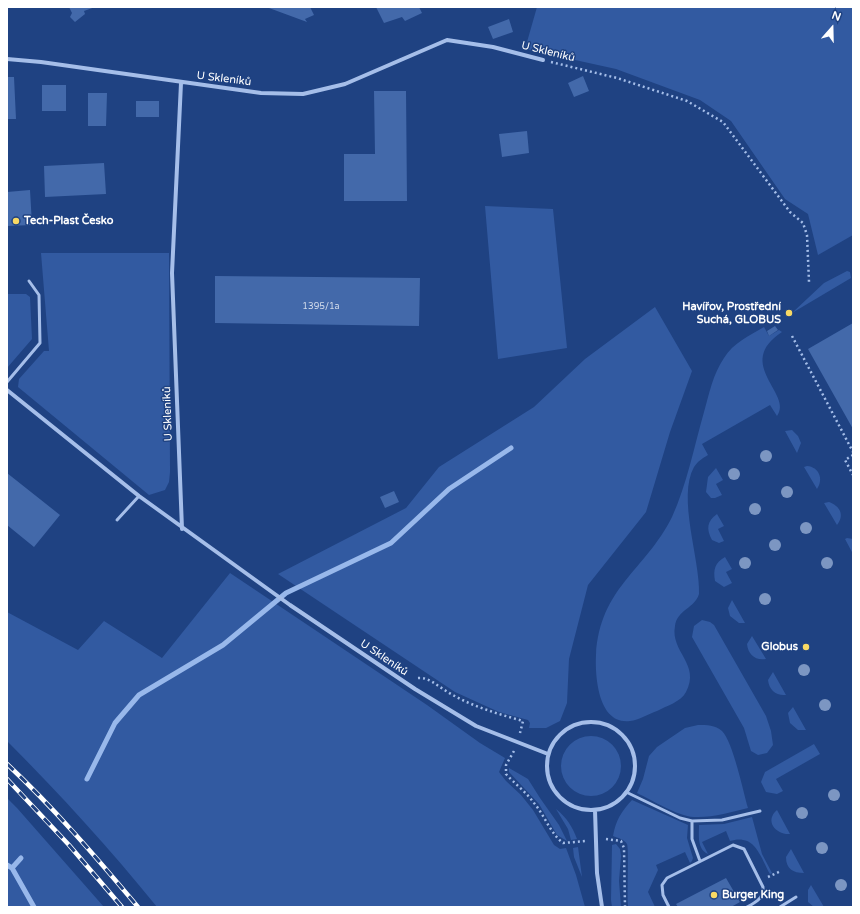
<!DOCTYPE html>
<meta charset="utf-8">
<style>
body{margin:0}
#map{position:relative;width:860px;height:914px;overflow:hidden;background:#1f4282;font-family:"Varela Round",sans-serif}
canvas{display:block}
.frame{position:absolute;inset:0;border:8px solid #fff;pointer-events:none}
.north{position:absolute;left:812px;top:8px;width:40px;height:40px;-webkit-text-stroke:3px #1f4282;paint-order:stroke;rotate:20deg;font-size:11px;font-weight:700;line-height:16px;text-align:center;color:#fff}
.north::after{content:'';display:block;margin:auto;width:14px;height:18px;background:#fff;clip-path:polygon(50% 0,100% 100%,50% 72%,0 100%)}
</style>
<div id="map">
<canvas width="860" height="914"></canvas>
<div class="frame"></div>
<div class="north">N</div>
</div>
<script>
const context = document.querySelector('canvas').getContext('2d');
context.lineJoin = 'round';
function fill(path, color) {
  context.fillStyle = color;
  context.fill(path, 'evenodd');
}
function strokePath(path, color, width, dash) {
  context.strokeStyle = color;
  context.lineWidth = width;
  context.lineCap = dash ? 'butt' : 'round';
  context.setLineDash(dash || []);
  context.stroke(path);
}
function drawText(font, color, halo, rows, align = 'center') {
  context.font = font + ' "Varela Round",sans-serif';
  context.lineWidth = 3;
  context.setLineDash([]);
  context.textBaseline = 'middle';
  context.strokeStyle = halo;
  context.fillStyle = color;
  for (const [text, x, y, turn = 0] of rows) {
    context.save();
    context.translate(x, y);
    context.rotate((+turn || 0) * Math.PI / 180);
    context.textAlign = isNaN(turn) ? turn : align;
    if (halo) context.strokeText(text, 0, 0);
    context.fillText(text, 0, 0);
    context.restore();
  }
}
fill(new Path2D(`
 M537 7H853V235L818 255 808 214 785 199 731 121 700 100 616 69 525 49Z
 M485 206 553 209 567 348 498 359Z
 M41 253H169L170 472 169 482 165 490 149 495 18 387 19 379 44 351H49Z
 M847 271 850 272 851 278 792 313 824 283Z
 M7 294H26L30 297 32 339 7 368Z
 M655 307 692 371 670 432 646 512 588 585 569 659 567 703 560 721 546 728H529L530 723 528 720 499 712 455 692 278 574 406 508 439 467 534 407 585 359Z
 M764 327 769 336 779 330 782 332C733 364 794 394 777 416L770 405 702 444 708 455C703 458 698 461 694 467 677 497 700 559 699 594 695 608 677 610 675 626 670 652 701 664 686 692 681 702 666 706 657 711 648 714 639 720 630 721 598 725 595 676 596 655 600 587 645 571 672 517 687 484 694 447 704 412 709 394 713 374 724 358 733 343 749 336 764 327Z
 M792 430 798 436 801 443 797 453 785 431Z
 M807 466C819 467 824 479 817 489L804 467Z
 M716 468 723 480 716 484 722 495 715 498H711L706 492 708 477Z
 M829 502C840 506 845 515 837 525L824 503Z
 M717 514 724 526 718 529 724 541 719 543 712 540C706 529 707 521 717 514Z
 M847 538 853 539V554L845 539Z
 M725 557 732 569 726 572 732 583 724 587 715 581C713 569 715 563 725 557Z
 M230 573 427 705 480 743 505 758 499 772 506 781 521 795 533 810 554 845 560 849 566 848 576 875 585 907H157C110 849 60 794 7 741V612L78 650 104 621 162 658Z
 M732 600 745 623H739L730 616 728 608Z
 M702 620 710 622 714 625 766 716 771 731 773 745 767 753 758 755 751 751 744 728 692 637 694 626Z
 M752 636 766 659C755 661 748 654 747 644Z
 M773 672 786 695C776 696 769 690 768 680Z
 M793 707 806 730H798L790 723 788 713Z
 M698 725C707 725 715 725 722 731 733 742 743 791 748 808 731 812 712 818 694 817 677 816 652 800 637 793L643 779 649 756 657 747 685 728Z
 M561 766a30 30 0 1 1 60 0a30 30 0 1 1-60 0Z
 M814 744 820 754 776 779 783 791 777 794 766 792 761 782 765 772Z
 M509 768 528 779 540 798 559 825 567 841 557 835 539 804 509 772Z
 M7 798 17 808 104 907H7Z
 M632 800 688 825 687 838 693 858 692 861 690 863 685 852 656 865 658 870 648 892 655 907H628V905C627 896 629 848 627 844 624 839 618 838 613 836 616 820 621 812 632 800Z
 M556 809C567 818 572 826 577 839L571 840 568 829Z
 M777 810 790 834C776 835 764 821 777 810Z
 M752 817 762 854 772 873 770 874C764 864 757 841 743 840 739 839 734 840 730 841L726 831 702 842 708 854C697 849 699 836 699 825L724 824Z
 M616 844 620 849 621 856 619 881 621 907H612L611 900 612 845Z
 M578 847 582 877 574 857 573 848Z
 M791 849 804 873C793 873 786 869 786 857Z
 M811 885 824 907H814L808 902V890Z`), '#325aa1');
strokePath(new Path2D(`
 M87 779 115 723 139 695 223 645 286 593 391 543 449 489 511 448
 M7 865 12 868 34 907
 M12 868 21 858`), '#98b8eb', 5);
fill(new Path2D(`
 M69 7H95L84 11 85 14 75 22 70 17 72 13Z
 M271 7H310L314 15 305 19 307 22 269 8Z
 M376 7H419L422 13 405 21 402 17 384 23Z
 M509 19 513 32 493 39 488 27Z
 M583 76 589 91 574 97 568 83Z
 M7 77H14L16 119H7Z
 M42 85H66V111H42Z
 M374 91H406L407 201H344V154H375Z
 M88 93H107L106 126H88Z
 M136 101H159V117H136Z
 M527 131 529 153 502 157 499 134Z
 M104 163 106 194 45 197 44 166Z
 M30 190 32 225 7 226V192Z
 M215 276 420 278 419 326 215 323Z
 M853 323V429L808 349Z
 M775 326 778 330 769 336 767 331Z
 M7 473 60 515 34 547 7 525Z
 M394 491 399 502 385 508 380 497Z
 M726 878 740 902 731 907H678L676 904Z`), '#4369aa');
strokePath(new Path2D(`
 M551 62 617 78 687 101 723 122 790 212 803 223 807 235 809 282
 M792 336 853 452
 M853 455 845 460 853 475
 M418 678C428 677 435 684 443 689 467 705 495 713 523 721L520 733
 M514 751 506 765V774C515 784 526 792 534 803 545 816 550 833 563 843L586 841
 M606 839 621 841 624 848 625 907
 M768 877 781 871`), '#a5bee9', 2.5, [2, 3]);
strokePath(new Path2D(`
 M7 382 40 343 39 295 29 281
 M117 520 139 496
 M626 792 680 818 692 821
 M700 861 692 839V821L722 820 760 811
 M669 907 663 895 662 885 667 878 733 845 744 849 763 887C764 898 756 902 747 907
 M780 907 796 897`), '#a5bee9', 3);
strokePath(new Path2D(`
 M7 59 41 62 261 93 303 94 345 84 447 40 493 47 543 60
 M181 83 172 273 182 529
 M7 390 139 496 290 605 415 689 476 726 548 754
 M547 766a44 44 0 1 1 88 0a44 44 0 1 1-88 0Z
 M595 810 597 873 602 907`), '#a5bee9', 4);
const rail = new Path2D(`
 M7 764C54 808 96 857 138 907
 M7 779 69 845 122 907`);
strokePath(rail, '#fff', 4.5);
strokePath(rail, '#1f4282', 3, [9]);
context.fillStyle = '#7c96c2';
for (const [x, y] of [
 [766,456],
 [734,474],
 [787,492],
 [755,509],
 [806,528],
 [775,545],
 [745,563],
 [827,563],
 [765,599],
 [804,670],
 [825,705],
 [834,795],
 [802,813],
 [822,848],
 [841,885]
]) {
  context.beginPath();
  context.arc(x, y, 6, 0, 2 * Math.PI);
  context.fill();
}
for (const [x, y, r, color] of [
 [16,221,4,"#f8d964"],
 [789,313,4,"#f8d964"],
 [806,647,4,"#f8d964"],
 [714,895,4,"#f8d964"]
]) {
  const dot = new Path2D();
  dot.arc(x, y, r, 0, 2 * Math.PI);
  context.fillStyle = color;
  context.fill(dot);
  strokePath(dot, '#1f4282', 1.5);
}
drawText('9px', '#d0daea', null, [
 ["1395/1a",321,307]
]);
drawText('11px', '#fff', '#1f4282', [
 ["U Skleníků",548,52,14],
 ["U Skleníků",224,79,7],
 ["U Skleníků",168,414,-92],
 ["U Skleníků",384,658,34]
]);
drawText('bold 11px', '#fff', '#1f4282', [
 ["Tech-Plast Česko",24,221],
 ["Havířov, Prostřední",781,307,"right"],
 ["Suchá, GLOBUS",781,320,"right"],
 ["Globus",798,647,"right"],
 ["Burger King",722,895]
], 'left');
</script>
